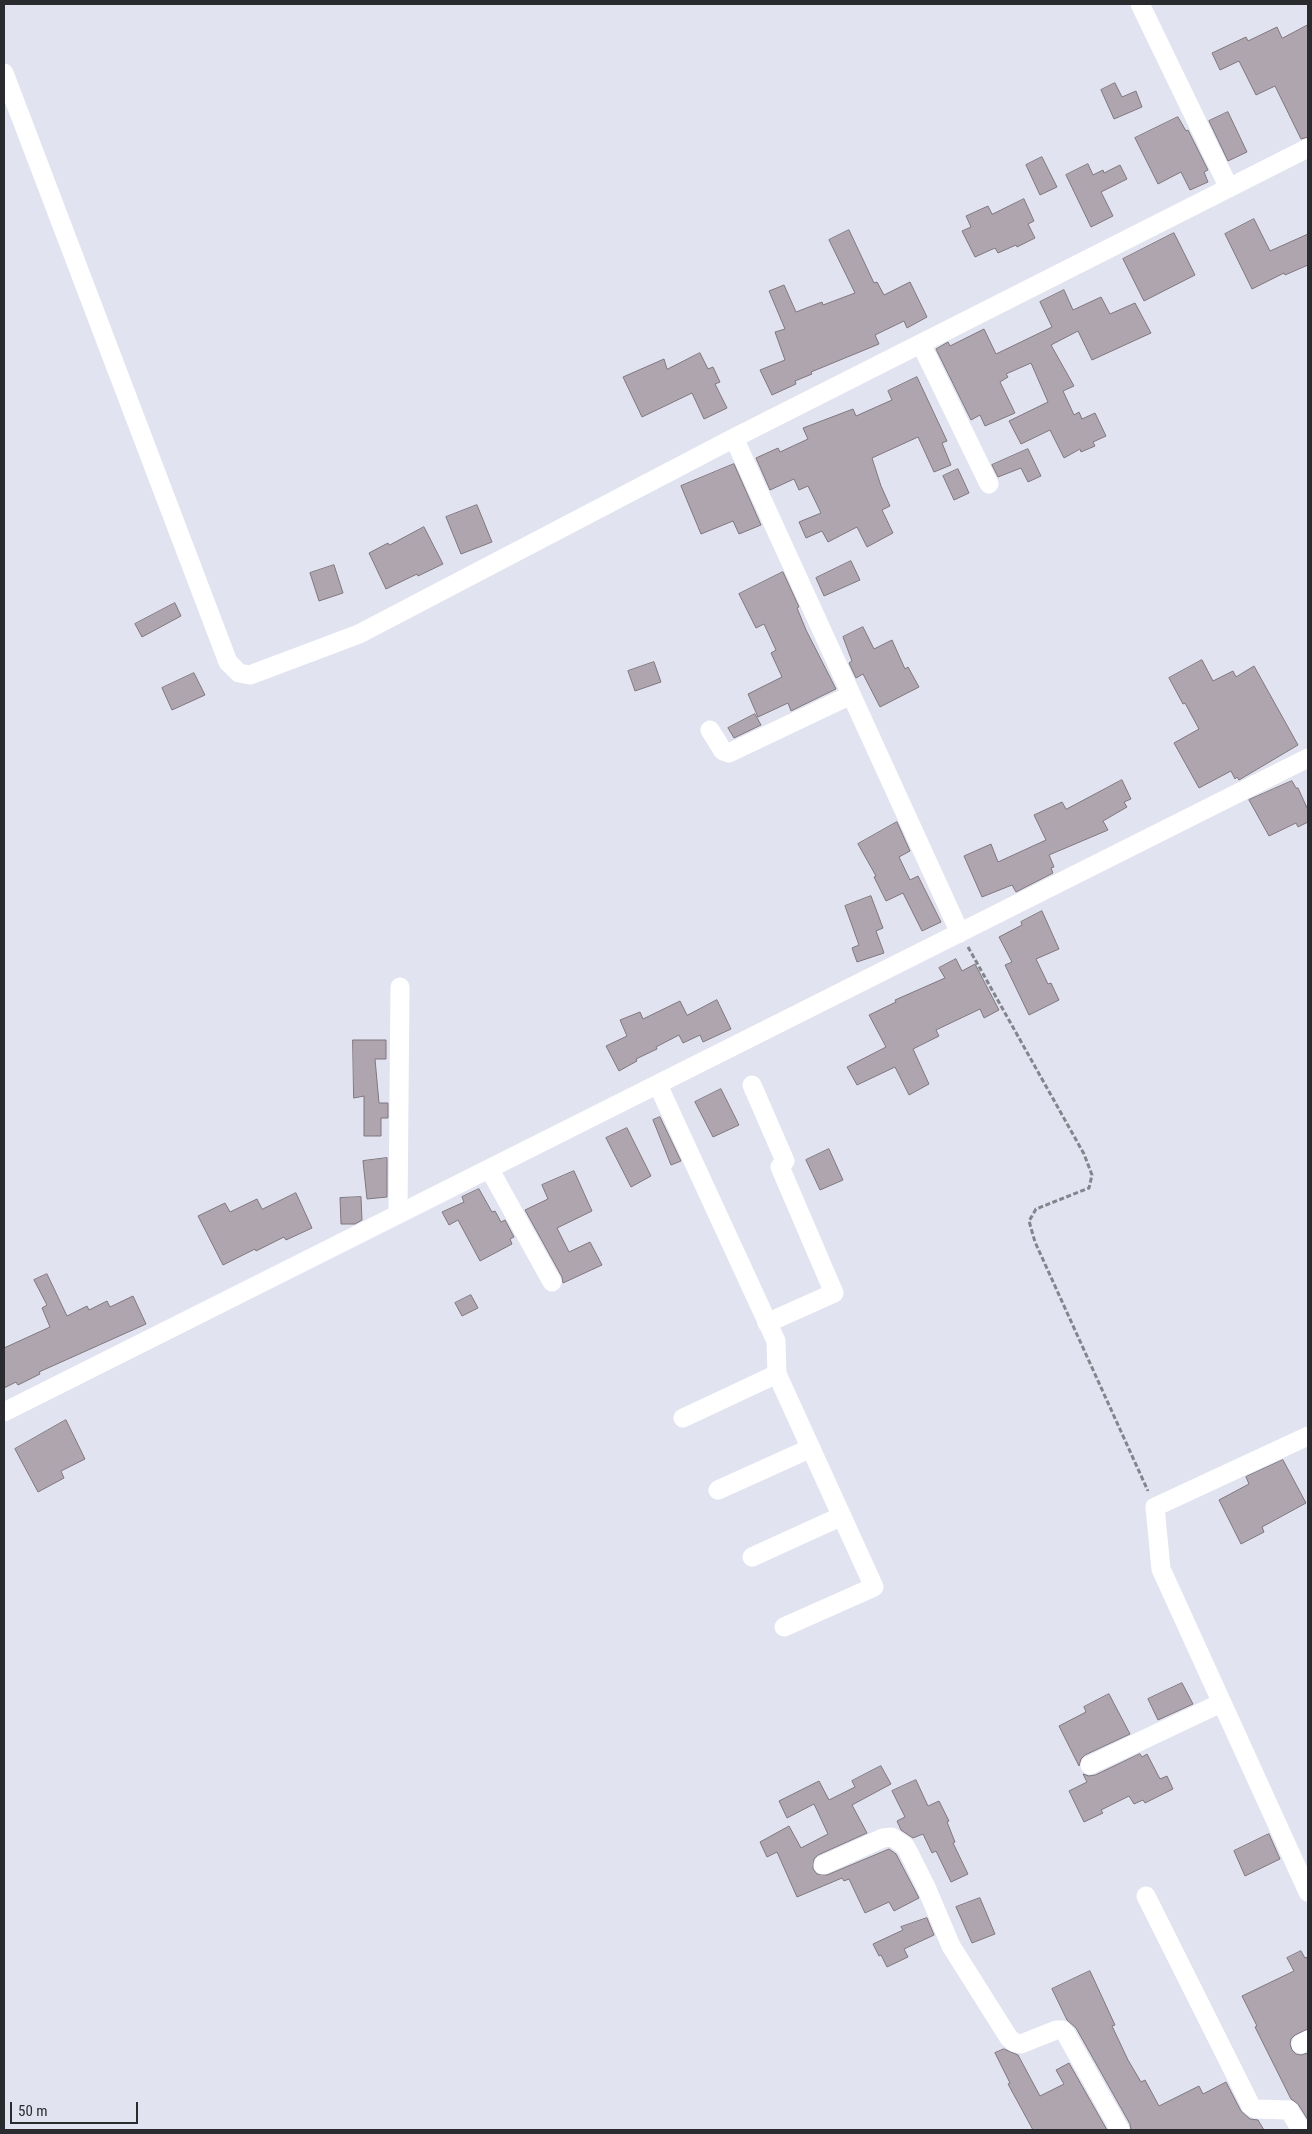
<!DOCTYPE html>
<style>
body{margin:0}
#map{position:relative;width:1312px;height:2134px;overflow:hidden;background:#e1e4f0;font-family:"Roboto Condensed",sans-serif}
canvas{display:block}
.frame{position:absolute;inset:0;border:5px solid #292b2f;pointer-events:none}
.scale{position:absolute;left:10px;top:2102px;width:128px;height:22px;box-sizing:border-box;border:2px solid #292b2f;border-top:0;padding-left:6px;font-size:15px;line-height:18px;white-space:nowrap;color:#292b2f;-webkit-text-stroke:4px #e1e4f0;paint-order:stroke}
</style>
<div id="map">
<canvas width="1312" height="2134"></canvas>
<div class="frame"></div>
<div class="scale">50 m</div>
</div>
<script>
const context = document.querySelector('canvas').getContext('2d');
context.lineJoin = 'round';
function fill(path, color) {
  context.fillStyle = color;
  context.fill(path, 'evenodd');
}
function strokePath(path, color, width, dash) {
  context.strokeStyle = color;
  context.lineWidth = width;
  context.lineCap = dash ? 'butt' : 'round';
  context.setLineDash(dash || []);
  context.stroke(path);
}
const building = new Path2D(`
 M1308 25V137L1301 139 1275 86 1256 95 1239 61 1220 70 1212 53 1246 37 1248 41 1277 27 1282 38Z
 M1115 83 1122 97 1136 91 1142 107 1114 119 1101 90Z
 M1228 112 1247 152 1228 161 1209 121Z
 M1178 117 1186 131 1188 130 1208 170 1204 172 1208 182 1190 190 1181 172 1158 184 1135 138Z
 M1042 157 1057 187 1040 195 1026 165Z
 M1088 164 1093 175 1103 170 1104 173 1120 165 1127 179 1101 192 1113 216 1091 227 1066 175Z
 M1024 199 1034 221 1028 224 1035 238 1017 247 1016 245 998 253 995 248 975 257 962 231 971 227 966 216 988 206 992 214Z
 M1254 219 1270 251 1308 234V265L1285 275 1284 273 1252 289 1225 234Z
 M849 230 874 283 877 282 884 295 910 282 927 317 907 328 904 321 875 335 879 344 811 372 812 374 795 381 796 384 772 395 760 370 785 360 775 332 785 329 769 291 784 285 796 312 822 302 823 305 855 293 829 240Z
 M1174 233 1195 275 1144 301 1123 259Z
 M1064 290 1073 310 1101 297 1110 314 1135 303 1151 333 1092 360 1078 331 1051 345 1074 386 1063 391 1074 415 1079 412 1082 419 1095 413 1106 436 1093 442 1095 446 1081 452 1080 449 1064 458 1050 430 1021 444 1009 421 1048 402 1031 363 1006 374 1008 377 1000 382 1015 413 985 426 980 415 971 420 936 349 948 342 950 346 984 329 996 354 1052 327 1040 302Z
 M700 353 708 369 713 367 720 382 715 384 727 408 704 419 692 393 642 417 623 377 664 359 667 369Z
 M917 377 947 441 942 443 951 465 934 472 918 437 872 458 881 486 890 506 882 510 893 533 867 547 857 527 828 542 822 531 806 538 799 522 821 513 808 486 799 490 794 479 770 490 756 458 778 448 780 452 808 439 803 428 853 409 856 416 892 400 888 391Z
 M1028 449 1041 476 1028 482 1021 468 998 477 992 465Z
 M734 464 761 525 739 534 733 521 701 534 681 486Z
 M958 469 969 493 954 500 943 476Z
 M477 505 492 542 461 554 446 517Z
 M424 527 443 564 418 576 417 574 386 589 369 553 388 543 389 545Z
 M851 561 860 580 824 596 816 578Z
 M334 565 343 593 319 601 310 573Z
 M783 572 799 607 797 608 806 630 836 689 791 711 788 703 758 717 748 694 782 677 771 653 776 650 764 624 756 628 739 594Z
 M175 603 181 616 142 637 135 624Z
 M863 627 874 649 892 640 905 669 908 667 919 687 880 707 863 674 856 678 849 663 852 661 843 637Z
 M1202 660 1213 681 1233 671 1236 677 1254 666 1298 745 1239 780 1237 777 1235 779 1231 771 1199 788 1174 743 1199 729 1185 703 1183 704 1169 678Z
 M654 662 661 682 635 691 628 671Z
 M194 673 205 695 172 710 162 688Z
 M755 714 761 725 734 738 728 728Z
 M1122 780 1131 799 1124 802 1127 807 1103 821 1108 830 1049 855 1054 867 1051 868 1053 873 1016 892 1012 885 982 897 964 856 991 844 998 862 1046 840 1034 815 1062 802 1066 809Z
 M1292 781 1296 788H1298L1308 810V822L1298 827 1296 823 1269 836 1249 800Z
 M897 822 910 851 899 857 910 880 918 876 941 922 922 931 903 893 886 901 874 877 876 876 858 844Z
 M871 896 883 928 876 931 884 953 857 962 852 948 859 945 845 906Z
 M1042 911 1059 949 1036 959 1048 984 1051 983 1059 1000 1029 1015 1005 965 1012 962 999 937 1022 925 1021 922Z
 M956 959 962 971 975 964 999 1010 984 1018 980 1009 936 1030 939 1036 913 1049 929 1084 909 1095 895 1067 857 1085 847 1067 886 1047 869 1015 896 1002 895 1000 945 978 939 968Z
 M717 1000 731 1029 703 1042 700 1035 683 1043 679 1035 656 1047 657 1049 636 1059 637 1061 619 1071 606 1046 627 1036 620 1020 640 1012 643 1019 680 1001 687 1015Z
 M353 1040H386V1059H375L379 1103H388V1118H381V1136H364V1096L354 1098Z
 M721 1089 739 1125 713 1137 695 1102Z
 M660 1117 681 1161 671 1165 653 1120Z
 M627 1128 651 1176 631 1187 606 1138Z
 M829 1149 843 1180 820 1190 806 1160Z
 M387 1158V1197L367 1199 363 1161Z
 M574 1171 592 1211 557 1228 569 1252 590 1242 602 1265 563 1283 562 1277 525 1210 548 1199 542 1185Z
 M479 1189 492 1212 495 1211 501 1222 505 1220 514 1237 510 1239 512 1244 480 1261 458 1220 449 1225 442 1212 464 1202 462 1197Z
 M296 1193 312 1228 286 1240 284 1237 256 1251 255 1249 223 1265 198 1216 225 1203 230 1212 257 1199 262 1209Z
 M361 1197 362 1220 355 1224H341L340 1198Z
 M47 1274 67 1316 87 1306 89 1310 107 1301 110 1307 133 1296 146 1324 39 1372 40 1374 18 1385 16 1382 4 1388V1348L50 1327 42 1308 47 1305 34 1280Z
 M471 1295 478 1308 462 1316 455 1303Z
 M66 1420 85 1459 61 1471 64 1478 38 1492 15 1449Z
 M1283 1460 1306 1503 1262 1527 1264 1532 1241 1544 1219 1500 1249 1484 1246 1477Z
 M1182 1683 1193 1704 1158 1720 1148 1699Z
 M1109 1694 1130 1734 1085 1755 1081 1759 1079 1766 1059 1726 1086 1712 1084 1707Z
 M1140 1754 1142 1757 1147 1754 1160 1779 1167 1776 1173 1789 1145 1803 1143 1800 1134 1804 1129 1796 1101 1810 1103 1813 1084 1822 1069 1791 1087 1782 1083 1774 1089 1776 1095 1775Z
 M881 1766 891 1784 852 1805 867 1833 818 1855 814 1859 813 1869 817 1874 827 1875 889 1849 896 1854 919 1898 894 1911 889 1902 865 1913 849 1879 844 1881 842 1878 797 1897 777 1852 767 1857 760 1842 789 1826 801 1848 828 1834 814 1804 787 1818 779 1801 819 1781 829 1800 855 1787 852 1781Z
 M916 1780 928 1806 939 1801 949 1821 947 1822 955 1842 953 1843 968 1874 951 1882 936 1851 932 1853 923 1834 913 1838 901 1830 897 1821 905 1817 892 1791Z
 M1269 1834 1280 1859 1245 1876 1234 1851Z
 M980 1898 995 1934 972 1943 956 1907Z
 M927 1918 934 1935 904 1949 908 1957 887 1967 881 1955 879 1956 873 1944 903 1930 901 1927Z
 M1301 1951 1305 1958 1308 1957V2029L1295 2035 1291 2039 1290 2044 1292 2050 1296 2054 1301 2055 1308 2053V2120L1298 2104 1291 2099 1255 2027 1257 2026 1242 1996 1294 1971 1287 1958Z
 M1090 1971 1115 2025 1112 2026 1128 2060 1141 2082 1145 2080 1159 2106 1199 2086 1203 2094 1226 2082 1241 2111 1250 2119 1258 2120 1264 2130H1131L1130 2124 1076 2028 1067 2020 1052 1989Z
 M1004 2049 1018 2055 1040 2096 1064 2084 1056 2070 1069 2063 1107 2130H1033L1008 2084 1010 2083 995 2053Z`);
fill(building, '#aea5ae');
strokePath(building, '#80777f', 1);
strokePath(new Path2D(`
 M968 947 1084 1154 1092 1175 1089 1188 1036 1209 1029 1221 1035 1242 1148 1491`), '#83858d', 3, [5, 2.5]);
strokePath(new Path2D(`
 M1140 4 1229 188
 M4 73 228 662 239 673 250 675 359 634 734 438 1308 148
 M921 344 989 484
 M734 438 960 933
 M710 730 723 751 729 753 851 695
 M658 1085 776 1341 777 1374 874 1587 784 1627
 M752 1085 785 1161 780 1167 834 1293 767 1323
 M490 1170 552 1282
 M398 1214 400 987
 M4 1412 1308 758
 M683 1418 777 1374
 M1308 1436 1155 1507 1161 1569 1308 1892
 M718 1490 811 1448
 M752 1557 842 1516
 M1090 1765 1221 1703
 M823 1865 883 1838 892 1837 905 1846 909 1853 926 1887 951 1946 1009 2038 1015 2043 1021 2044 1056 2030H1062L1066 2034 1120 2130
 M1146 1896 1251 2106 1256 2109 1289 2110 1301 2130
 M1301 2044 1308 2040`), '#fff', 19);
</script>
